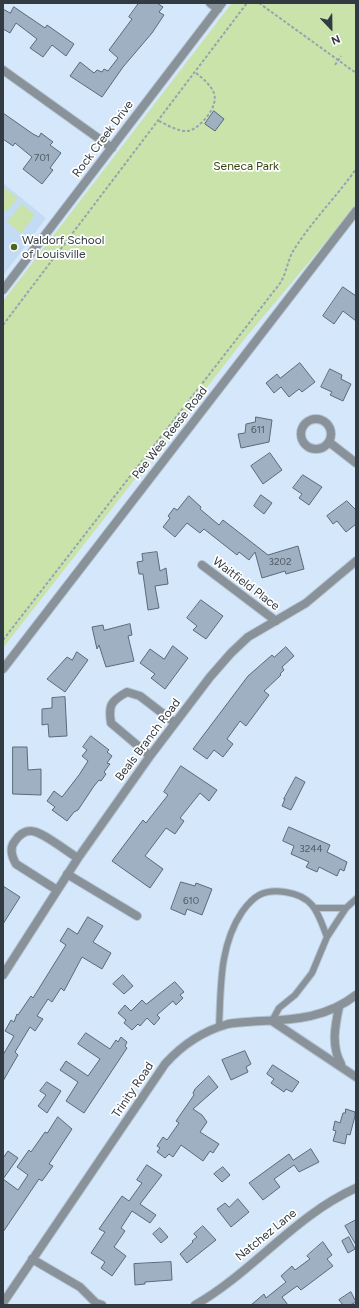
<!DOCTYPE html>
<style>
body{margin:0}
#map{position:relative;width:359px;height:1308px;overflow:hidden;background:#d5e8fb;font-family:Figtree,sans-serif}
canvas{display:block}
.frame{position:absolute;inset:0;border:4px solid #333b42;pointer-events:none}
.north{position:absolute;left:311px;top:8px;width:40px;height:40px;-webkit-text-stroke:3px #fff;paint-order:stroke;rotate:158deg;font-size:11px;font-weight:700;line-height:16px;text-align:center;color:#333b42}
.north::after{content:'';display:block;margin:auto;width:14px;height:18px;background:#333b42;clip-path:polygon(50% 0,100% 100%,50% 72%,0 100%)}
</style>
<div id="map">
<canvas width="359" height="1308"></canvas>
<div class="frame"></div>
<div class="north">N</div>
</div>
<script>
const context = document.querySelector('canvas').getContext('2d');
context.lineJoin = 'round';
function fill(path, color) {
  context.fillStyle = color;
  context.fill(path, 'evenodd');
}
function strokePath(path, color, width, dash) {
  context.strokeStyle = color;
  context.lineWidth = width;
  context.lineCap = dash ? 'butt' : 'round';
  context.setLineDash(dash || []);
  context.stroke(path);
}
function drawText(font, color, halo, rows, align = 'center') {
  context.font = font + ' Figtree,sans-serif';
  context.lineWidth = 3.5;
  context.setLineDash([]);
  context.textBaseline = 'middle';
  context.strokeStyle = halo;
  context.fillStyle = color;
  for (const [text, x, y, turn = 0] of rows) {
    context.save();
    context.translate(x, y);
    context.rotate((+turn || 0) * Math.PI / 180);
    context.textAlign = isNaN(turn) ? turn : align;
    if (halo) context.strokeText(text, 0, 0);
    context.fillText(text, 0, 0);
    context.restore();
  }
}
fill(new Path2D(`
 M3 183 46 218 3 276Z`), '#c3dcf3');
fill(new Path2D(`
 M232 3H356V206L247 336 3 648V301Z
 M3 187 18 198 8 210 3 211Z
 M22 204 35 215 21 233 7 222Z`), '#cae3aa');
const building = new Path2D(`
 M139 3H157L163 7 159 12 164 15 152 33 123 67 102 97 70 76 80 62 94 73 97 70 102 72 104 69 108 71 118 58 109 50 132 19 129 17Z
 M14 7 45 28 47 25 74 44 66 56 52 45 43 57 30 48 37 39 24 29 16 23 10 33 3 29V9L10 13Z
 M214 111 224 119 215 131 205 124Z
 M3 113 33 134 39 137 41 133 53 142 50 145 61 153 50 168 53 170 42 184 23 169 32 157 15 143 13 146 3 139Z
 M343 287 356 296V321L343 311 334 324 323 316Z
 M300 363 315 382 302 392 299 389 289 397 281 387 274 393 266 383 277 374 280 378Z
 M330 369 342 375 341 379 351 384 343 401 330 395 332 392 321 387Z
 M256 417 272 420 269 442 241 448 238 434 245 433 246 424 255 422Z
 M270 453 282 470 263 484 251 466Z
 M303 475 322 487 309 505 299 498 302 494 293 488Z
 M261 495 272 503 264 514 254 506Z
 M189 496 201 507 200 509 219 525 223 520 268 555 298 546 304 569 286 574 285 571 262 578 255 552 249 560 239 552 237 555 204 529 200 533 187 523 175 537 163 527 170 518 168 516 174 508 177 510Z
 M347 501 356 510V524L346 532 337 521 333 524 327 516Z
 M157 552 160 571 166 568 168 584 155 586 159 608 148 610 143 574H139L137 562 143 561 142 554Z
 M201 600 223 616 206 639 193 630 197 626 187 618Z
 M130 624 132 635 128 636 134 661 106 667 99 645 97 649 92 627 103 625 104 630Z
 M173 646 188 658 165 689 151 678 155 674 140 663 150 649 164 659Z
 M286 647 294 656 282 667 284 670 280 674 281 675 264 691 269 695 246 726 240 721 227 739 233 744 223 757 214 750 207 759 193 749 248 676 272 655 274 657Z
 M77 652 88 660 65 692 47 679 67 657 72 660Z
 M65 697 67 736 49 737 48 724 42 725V709L52 708V698Z
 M91 736 109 750 107 752 112 756 107 763 110 764 104 772 106 774 101 781 99 780 94 786 78 810 74 812 67 821 52 810 55 807 47 801 54 791 62 797 79 775 88 761 82 756 87 750 83 747Z
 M13 747H27L28 770 41 769V795L13 794Z
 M181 766 217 790 209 801 200 793 180 818 184 821 175 834 166 828 145 856 163 869 150 888 112 861 143 820 146 823 168 795 164 792Z
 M296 777 305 782 291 810 282 806 285 799H284Z
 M289 827 330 845 327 852 347 862 344 871 340 869 337 876 319 867 317 872 306 867 309 862 291 854 294 846 283 841Z
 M181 882 195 886 196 883 212 889 202 915 187 909 185 915 171 909Z
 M3 886 20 897 3 924Z
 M88 917 103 926 93 942 111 953 102 969 82 957 64 991 61 988 52 1002 48 999 37 1016 43 1019 35 1031 30 1027 15 1052 18 1055 3 1081V1055L14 1036 5 1031 11 1020 14 1022 17 1014 18 1015 31 996 33 998 56 961 66 945 60 941 68 928 77 934Z
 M123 975 133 986 124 994 113 984Z
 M175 982 184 992 180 995 183 998 176 1005 173 1001 157 1015 160 1018 154 1025 147 1018 140 1026 138 1024 132 1030 124 1023 126 1020 118 1013 125 1005 131 1011 142 1000 146 1004Z
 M86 1033 110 1049 116 1040 118 1042 121 1037 127 1042 125 1046 127 1048 84 1113 66 1101 78 1082 60 1070 66 1061 88 1076 100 1059 78 1044Z
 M245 1051 251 1064 246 1067 248 1072 231 1080 222 1060Z
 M273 1065 299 1082 292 1092 286 1089 284 1092 271 1083 274 1079 267 1074Z
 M209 1076 218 1087 193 1109 202 1115 207 1122 200 1132 219 1144 213 1153 210 1151 203 1161 181 1145 173 1157 169 1154 165 1158 157 1152 160 1148 157 1146 163 1137 167 1140 179 1123 176 1121 194 1095 193 1093 195 1089Z
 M47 1082 61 1091 47 1113 38 1106 46 1095 40 1091Z
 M346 1109 355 1112V1116L350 1135 347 1134 345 1144 333 1141 336 1131 333 1130 335 1121 340 1123 343 1113H345Z
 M58 1117 72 1129 49 1164 53 1166 42 1181 39 1179 3 1232V1158L8 1151 18 1158 3 1179 18 1190 28 1175 17 1167 29 1150 31 1152 45 1132 47 1133Z
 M311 1149 319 1162 299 1172 294 1165 274 1179 280 1187 263 1200 249 1183 289 1154 293 1160Z
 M147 1165 162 1175 140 1204 156 1215 150 1223 132 1211 121 1228 125 1231 114 1247 126 1256 112 1276 101 1268 105 1262 91 1253 105 1232 99 1229 122 1196 129 1201 142 1183 137 1180Z
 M223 1167 230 1175 222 1182 214 1174Z
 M238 1199 249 1212 231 1227 217 1209 225 1203 229 1207Z
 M356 1220V1245L345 1226Z
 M203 1226 216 1240 187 1263 180 1254 193 1242 192 1241 197 1237 194 1234Z
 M160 1228 168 1237 161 1243 153 1234Z
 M349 1237 355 1249 348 1253 342 1241Z
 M323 1242 332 1255 327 1259 333 1266 301 1290 297 1286 282 1297 288 1305H251L264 1294 266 1298 286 1282 281 1276 292 1266 295 1270 310 1259 307 1256Z
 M171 1262 172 1280 145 1282V1284L135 1285 134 1264Z
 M351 1292 356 1302 350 1305H343L339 1300Z`);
fill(building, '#9eb0c2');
strokePath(building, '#596a7a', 1);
const lane = new Path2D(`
 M316 908H346L327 937
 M346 908 356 899
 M219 1027C221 988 219 946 242 912 254 895 264 889 285 892 314 896 318 913 327 937L312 973 295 995 279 1008 272 1021`);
const street = new Path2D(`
 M210 3 218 9
 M3 70 112 148
 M3 290 222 3
 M301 434a15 15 0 1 1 30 0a15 15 0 1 1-30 0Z
 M329 442 356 463
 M202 565 276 621
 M3 669 356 211
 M150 756 111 723C108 705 111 701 127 692L140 696 175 723
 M67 874 137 916
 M57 890 16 864C12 857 9 848 15 841 18 836 24 831 30 831 41 830 67 852 78 858
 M3 975 78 858 150 756 210 677 231 653 248 637 306 603 356 561
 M339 1007C335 1026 331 1046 341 1064
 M272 1021 356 1077
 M32 1259 80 1287 96 1303 102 1305
 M3 1303 165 1064C182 1045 203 1031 228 1024 239 1022 250 1022 261 1021 296 1020 328 1017 356 995
 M195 1305C253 1272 294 1216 356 1188`);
strokePath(lane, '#b5c5d6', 8);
strokePath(street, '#b5c5d6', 10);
strokePath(new Path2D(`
 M259 3 356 73
 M335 65 341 56
 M159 121C167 125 179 132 188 131 195 130 201 123 206 118 223 96 213 87 195 72
 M3 325 247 3
 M3 640 281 282C287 271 288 258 295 248 313 220 337 196 356 169`), '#95a4b2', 2, [3, 2]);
strokePath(lane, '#899199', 6);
strokePath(street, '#899199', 8);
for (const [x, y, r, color] of [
 [14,247,4,"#4d681b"]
]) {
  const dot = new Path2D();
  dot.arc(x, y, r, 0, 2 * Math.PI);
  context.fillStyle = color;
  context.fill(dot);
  strokePath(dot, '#fff', 1.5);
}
drawText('10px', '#4e5862', null, [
 ["701",42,158],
 ["611",258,430],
 ["3202",280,562],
 ["3244",311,849],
 ["610",191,901]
]);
drawText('12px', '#333b42', '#fff', [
 ["Rock Creek Drive",103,139,-53],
 ["Pee Wee Reese Road",170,433,-52],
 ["Waitfield Place",246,584,37],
 ["Beals Branch Road",148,740,-53],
 ["Trinity Road",133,1090,-56],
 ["Natchez Lane",266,1235,-39]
]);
drawText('12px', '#344712', '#fff', [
 ["Seneca Park",246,166]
]);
drawText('12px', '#333b42', '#fff', [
 ["Waldorf School",22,240],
 ["of Louisville",22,254]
], 'left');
</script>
